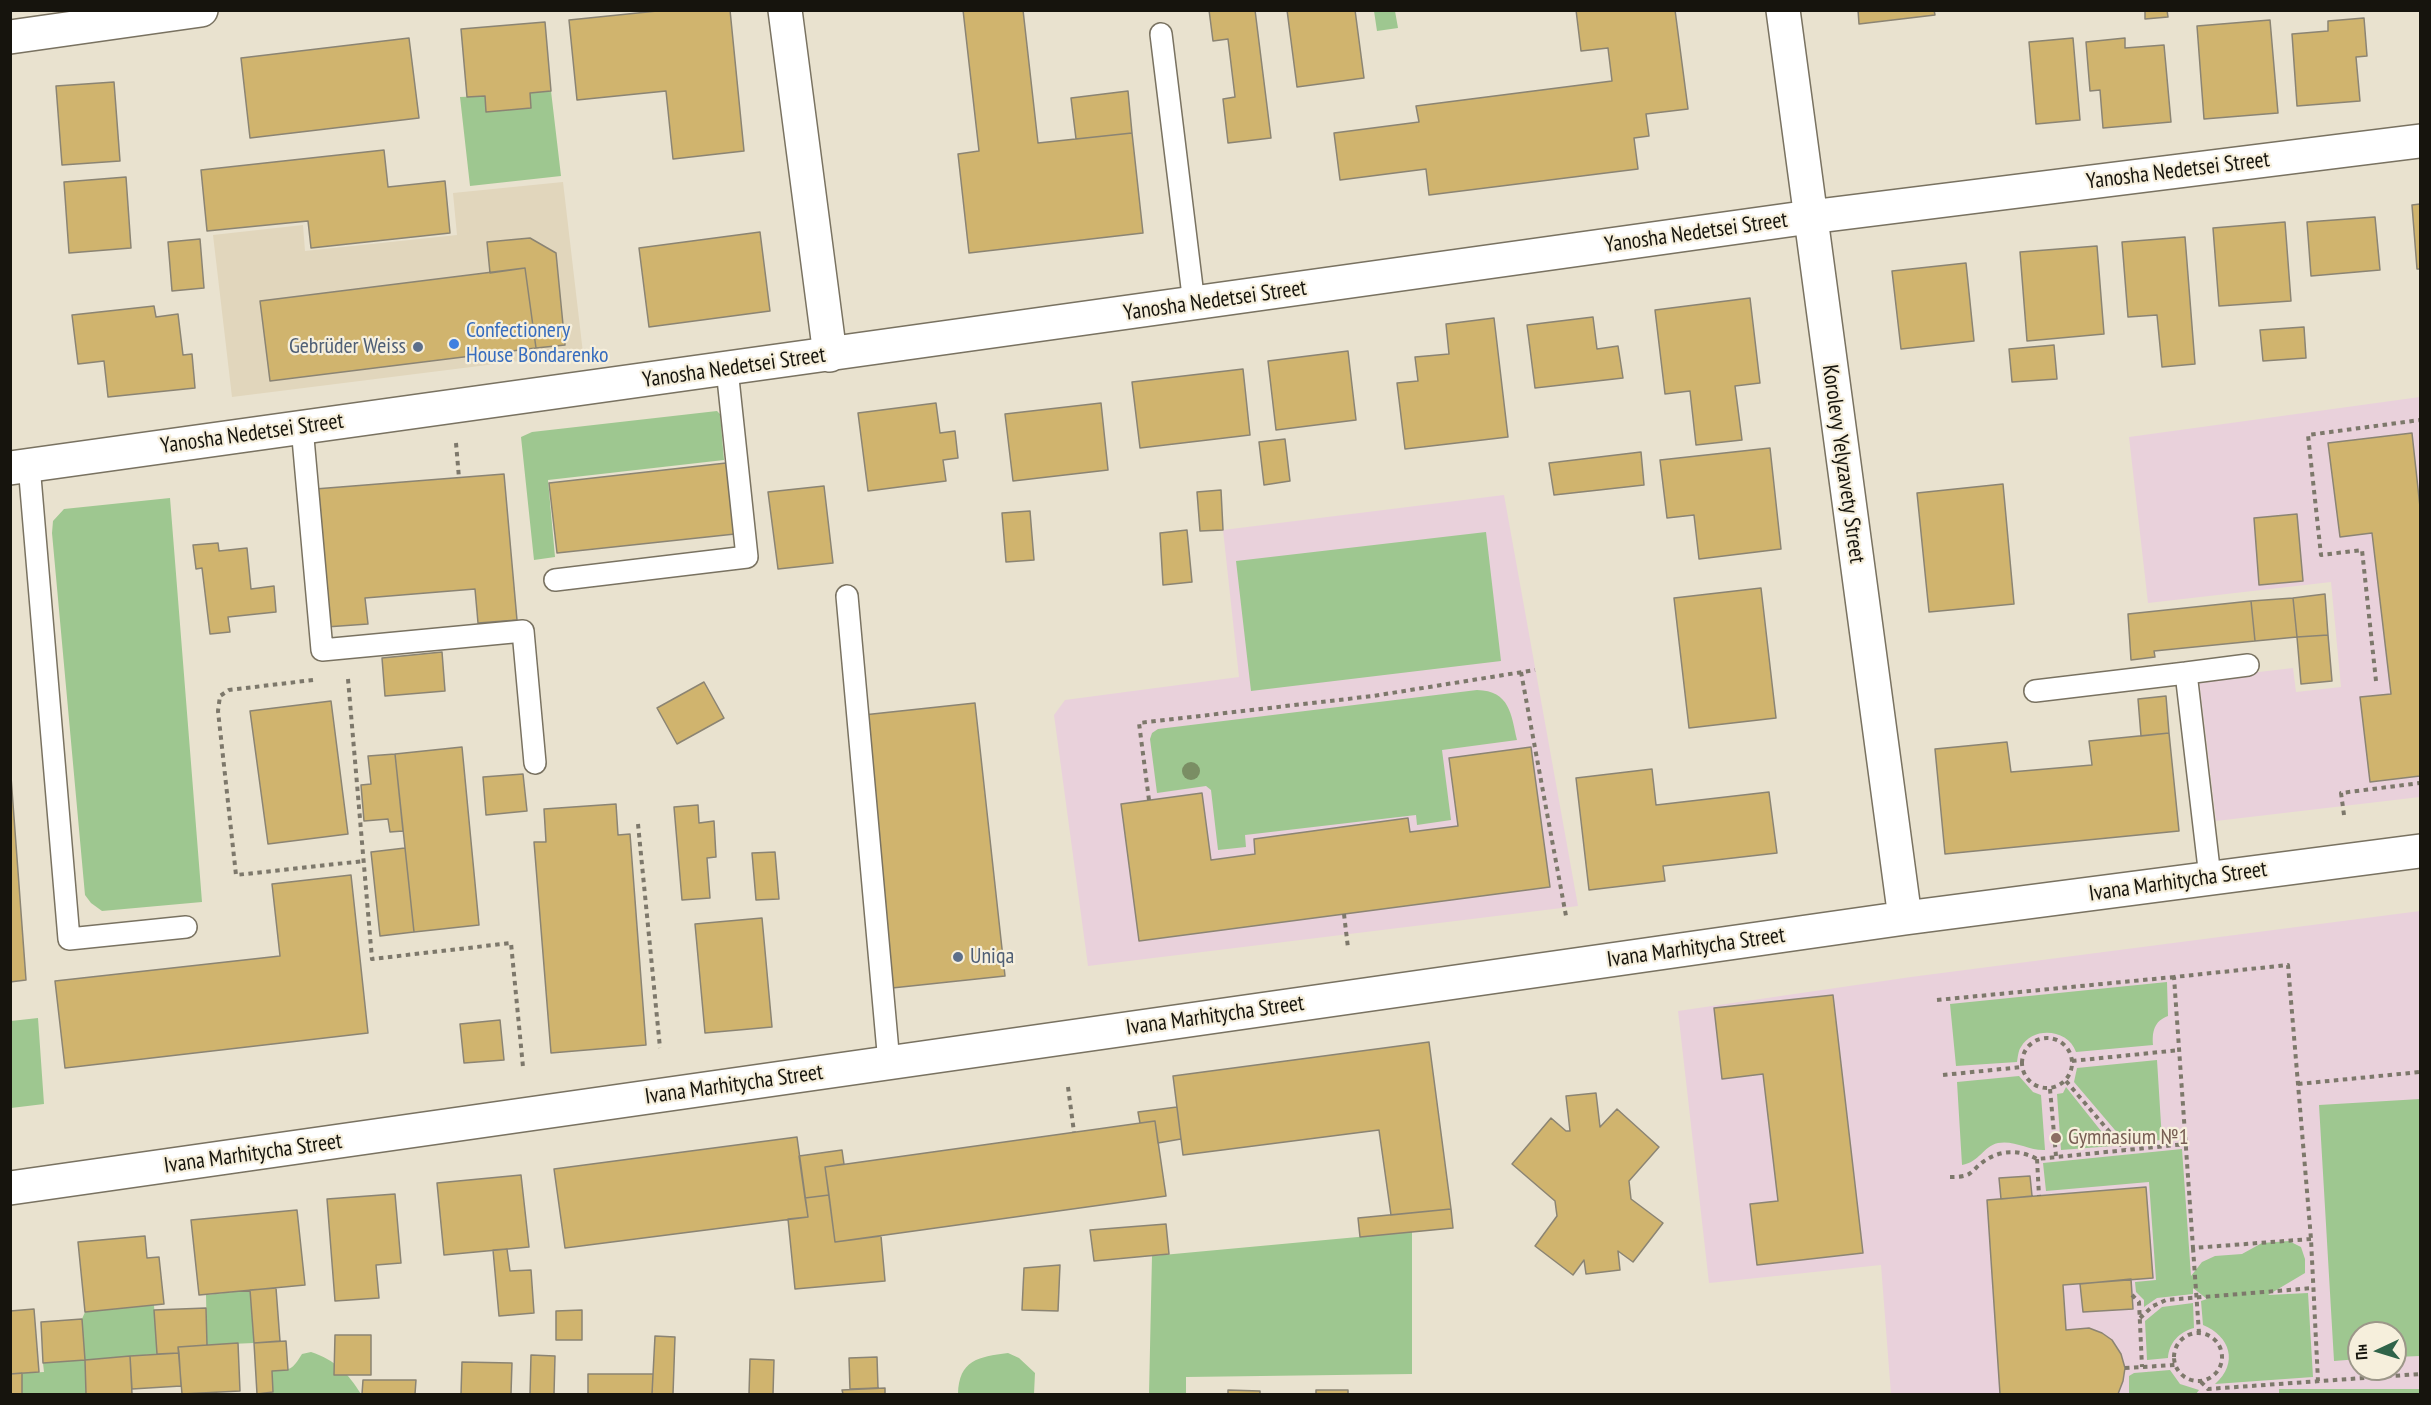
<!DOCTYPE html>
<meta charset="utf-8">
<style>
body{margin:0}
#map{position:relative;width:2431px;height:1405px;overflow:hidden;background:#e9e2cf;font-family:"PT Sans Narrow",sans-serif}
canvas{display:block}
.frame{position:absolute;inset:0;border:12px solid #16140d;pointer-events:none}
.north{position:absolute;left:2347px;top:1321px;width:60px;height:60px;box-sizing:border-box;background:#f6efdc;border:2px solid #9c9789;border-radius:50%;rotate:266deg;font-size:16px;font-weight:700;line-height:24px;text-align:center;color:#16140d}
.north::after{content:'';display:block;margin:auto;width:21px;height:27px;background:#2f6349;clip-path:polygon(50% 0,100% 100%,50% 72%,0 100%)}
</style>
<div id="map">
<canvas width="2431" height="1405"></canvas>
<div class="frame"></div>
<div class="north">Пн</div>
</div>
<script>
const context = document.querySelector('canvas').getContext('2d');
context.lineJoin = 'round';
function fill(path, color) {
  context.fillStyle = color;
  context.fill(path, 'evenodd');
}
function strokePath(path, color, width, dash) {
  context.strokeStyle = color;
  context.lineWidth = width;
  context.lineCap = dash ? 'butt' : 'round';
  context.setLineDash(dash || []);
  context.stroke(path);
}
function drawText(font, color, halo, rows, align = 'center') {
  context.font = font + ' "PT Sans Narrow",sans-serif';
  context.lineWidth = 4.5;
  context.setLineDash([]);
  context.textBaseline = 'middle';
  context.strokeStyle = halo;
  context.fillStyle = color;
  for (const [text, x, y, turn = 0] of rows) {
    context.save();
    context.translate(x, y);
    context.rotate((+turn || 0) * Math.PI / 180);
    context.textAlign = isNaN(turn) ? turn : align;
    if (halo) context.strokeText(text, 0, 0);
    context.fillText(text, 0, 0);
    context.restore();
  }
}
fill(new Path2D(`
 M563 182 583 353 232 397 213 235 303 225 305 251 457 235 453 193Z`), '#e1d6bc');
fill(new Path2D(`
 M2420 397V797L2216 821 2199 679 2293 668 2296 692 2341 687 2331 582 2148 603 2129 437Z
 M1504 495 1578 906 1088 966 1054 715 1065 700 1239 677 1223 530Z
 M2420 911V1394H1891L1881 1265 1709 1283 1678 1011 1911 977ZM2359 1333H2395V1369H2359Z`), '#e9d1db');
fill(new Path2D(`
 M1374 11H1395L1398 28 1377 31Z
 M551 91 561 176 470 186 460 97 485 96 486 112 531 108 530 93Z
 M717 411 720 414 724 460 548 480 555 557 534 560 521 437 532 432Z
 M170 498 202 902 102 911 91 903 85 895 52 533 53 521 64 509Z
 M1486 532 1501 661 1251 691 1236 561Z
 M1477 690C1510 691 1511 714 1517 740L1442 750 1451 820 1417 825 1416 815 1245 835 1246 847 1218 850 1211 790 1206 786 1157 793 1150 739 1152 733 1158 729Z
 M2167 982 2168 1016C2154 1021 2152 1032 2153 1045L2076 1052C2068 1029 2033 1026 2021 1047 2018 1051 2018 1057 2017 1062L1956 1066 1950 1004Z
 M38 1018 44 1104 11 1108V1021Z
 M2157 1060 2162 1140 2126 1143 2074 1082 2077 1068Z
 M2019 1076 2033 1092 2041 1095 2045 1150C2030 1151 2015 1140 1998 1143 1982 1147 1980 1162 1962 1165L1957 1082Z
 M2066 1087 2113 1146 2061 1150 2057 1094 2063 1093Z
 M2420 1099V1356L2395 1357V1333H2359V1359L2334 1361 2319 1105Z
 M2182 1149 2191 1276 2202 1262 2215 1256 2242 1254 2262 1243 2289 1241 2301 1247 2305 1259V1273L2268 1295 2308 1293 2313 1377 2215 1384C2239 1363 2230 1336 2203 1325L2201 1301 2207 1299 2193 1288V1294L2157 1298 2144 1307V1300L2136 1292 2135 1282 2156 1280 2149 1182 2046 1191 2043 1163Z
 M1412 1232V1374L1186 1377V1394H1149L1152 1256Z
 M250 1290 254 1343 207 1345 206 1295Z
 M2193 1303 2194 1328C2179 1332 2169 1343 2168 1358L2147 1360 2145 1321 2162 1307Z
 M154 1305 157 1354 85 1360 86 1394H22V1373L44 1372 43 1363 82 1319 85 1312Z
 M311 1352C335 1360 348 1373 361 1394H270L273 1392 272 1371C291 1370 292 1370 302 1354Z
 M1008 1353 1019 1358 1035 1373 1034 1394H958C959 1360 978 1357 1008 1353Z
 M2170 1370 2180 1384 2199 1390 2196 1394H2129V1376L2134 1373Z
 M2279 1389H2420V1394H2279Z`), '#9ec790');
const building = new Path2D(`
 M667 10H730L744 151 673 159 666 91 577 100 569 20Z
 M963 10H1023L1038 143 1132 133 1143 233 969 253 958 154 979 151Z
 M1209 10H1255L1271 138 1228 143 1223 99 1235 97 1228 39 1213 41Z
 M1287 10H1355L1364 78 1297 87Z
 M1576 10H1675L1688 109 1646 114 1649 136 1634 138 1638 169 1429 195 1426 169 1340 180 1334 133 1419 122 1416 106 1612 81 1608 48 1581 51Z
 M1858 10H1934L1935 15 1859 24Z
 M2145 10H2167L2168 17 2145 19Z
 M2364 18 2367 56 2356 57 2360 101 2297 106 2292 34 2328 31V21Z
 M2270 20 2278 113 2204 119 2197 26Z
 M545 22 551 91 530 93 531 108 486 112 485 96 467 97 461 29Z
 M409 38 419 118 250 138 241 58Z
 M2073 38 2080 120 2036 124 2029 42Z
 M2125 38V48L2164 45 2171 122 2103 128 2100 90 2090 91 2086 42Z
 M114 82 120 161 62 165 56 86Z
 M1128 91 1132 133 1076 139 1071 98Z
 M384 150 388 187 445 181 450 233 311 248 308 221 207 231 201 170Z
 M126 177 131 248 69 253 64 182Z
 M2420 204V269H2417L2412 205Z
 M2375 217 2380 270 2311 276 2307 222Z
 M2285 222 2291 301 2219 306 2213 228Z
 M760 232 770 311 649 327 639 248Z
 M2185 237 2195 364 2162 367 2157 315 2128 317 2122 242Z
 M530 238 556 253 565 345 536 348 525 268 490 273 487 242Z
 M200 239 204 288 172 291 168 242Z
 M2097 246 2104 334 2027 341 2020 252Z
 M1966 263 1974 341 1901 349 1892 271Z
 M525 268 536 348 270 381 260 301Z
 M1750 298 1760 383 1735 386 1742 440 1696 445 1690 391 1665 394 1655 310Z
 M154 306 156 317 178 314 183 355 192 354 195 388 108 397 104 361 78 364 72 315Z
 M1593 317 1597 349 1618 346 1623 378 1535 388 1527 325Z
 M1494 318 1508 437 1405 449 1397 383 1418 381 1415 357 1449 354 1446 324Z
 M2304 327 2306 358 2263 361 2260 330Z
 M2054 345 2057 379 2012 382 2009 349Z
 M1348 351 1356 420 1276 430 1268 361Z
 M1243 369 1250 435 1140 448 1132 382Z
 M936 403 940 433 955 431 958 458 943 460 946 481 868 491 858 413Z
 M1101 403 1108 470 1013 481 1005 414Z
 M2412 433 2420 507V776L2370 782 2360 697 2391 694 2372 533 2340 537 2328 443Z
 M1285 439 1290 481 1264 485 1259 442Z
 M1770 448 1781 549 1699 559 1694 515 1667 518 1660 460Z
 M1641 452 1644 485 1554 495 1549 463Z
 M726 463 735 534 557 553 549 483Z
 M504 474 517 620 478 623 475 589 365 598 368 624 326 627 315 489Z
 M2003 484 2014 604 1929 612 1917 493Z
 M824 486 833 563 778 569 768 492Z
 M1221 490 1223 530 1200 531 1197 492Z
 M1030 511 1034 560 1006 562 1002 513Z
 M2297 514 2303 581 2259 585 2254 518Z
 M1187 530 1192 582 1163 585 1160 533Z
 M218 543 219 551 247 548 251 589 274 586 276 612 228 617 230 632 210 634 202 568 196 569 193 545Z
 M1761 588 1776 718 1689 728 1674 598Z
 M2325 594 2328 635 2297 637 2293 598Z
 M2293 598 2297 637 2255 641 2251 601Z
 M2251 601 2255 641 2154 651 2155 657 2131 660 2128 614Z
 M2328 635 2332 681 2301 684 2297 637Z
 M442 652 445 691 385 696 382 658Z
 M704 682 724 718 677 744 657 708Z
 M2166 696 2169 733 2141 736 2138 699Z
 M331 701 348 834 268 844 250 711Z
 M975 703 1005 976 892 988 863 715Z
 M2169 733 2179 831 1945 854 1935 749 2007 742 2011 772 2092 765 2089 741Z
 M462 747 479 925 414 932 395 754Z
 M1531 747 1550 887 1139 941 1121 804 1202 793 1211 860 1255 854 1254 839 1408 818 1410 832 1458 826 1449 758Z
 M395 754 403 831 390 832 388 819 364 821 361 785 371 784 368 756Z
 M10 763 26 980 10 982Z
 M1652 769 1656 805 1769 792 1777 853 1663 866 1665 881 1589 890 1576 778Z
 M523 774 527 811 486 815 483 777Z
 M616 804 618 835 630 834 646 1045 551 1053 534 842H546L544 809Z
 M698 805 699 823 714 821 716 857 707 858 710 898 682 900 674 807Z
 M405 848 414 932 380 936 371 852Z
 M775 852 779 899 756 900 752 853Z
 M351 875 368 1033 65 1068 55 981 280 956 272 884Z
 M762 918 772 1027 705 1033 695 924Z
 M1833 995 1863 1253 1757 1265 1750 1204 1778 1201 1763 1074 1722 1079 1714 1008Z
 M500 1020 504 1060 464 1063 460 1024Z
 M1429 1042 1451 1209 1391 1215 1379 1130 1183 1155 1173 1076Z
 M1596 1093 1600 1127 1617 1109 1659 1147 1629 1181 1631 1199 1663 1223 1633 1262 1618 1251 1620 1270 1586 1274 1584 1260 1573 1275 1535 1246 1557 1216 1555 1201 1512 1164 1551 1118 1566 1131H1570L1566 1096Z
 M1177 1107 1181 1139 1158 1143 1155 1121 1140 1123 1138 1112Z
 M1155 1121 1166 1196 835 1242 825 1167Z
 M797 1137 808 1217 565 1248 554 1169Z
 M842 1150 844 1164 825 1167 829 1195 805 1198 799 1156Z
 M521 1175 529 1247 444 1255 437 1183Z
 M2030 1176 2032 1196 2001 1199 1999 1178Z
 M2146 1187 2153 1278 2063 1285 2066 1330 2089 1328 2102 1333 2112 1340 2121 1354 2125 1368 2123 1381 2118 1394H2000L1987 1200Z
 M395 1194 401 1263 376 1265 379 1298 335 1301 327 1199Z
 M829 1195 835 1242 881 1236 885 1281 795 1289 788 1219 808 1217 805 1198Z
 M1451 1209 1453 1228 1360 1237 1358 1218Z
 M297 1210 305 1285 199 1295 191 1220Z
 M1166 1224 1169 1254 1094 1261 1090 1230Z
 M145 1236 147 1258 159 1257 164 1304 85 1312 78 1242Z
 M507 1249 510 1271 531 1270 534 1313 499 1316 493 1250Z
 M1060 1265 1058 1311 1022 1310 1024 1268Z
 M2131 1279 2133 1309 2083 1312 2080 1284Z
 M276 1288 280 1341 254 1343 250 1290Z
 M206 1308 207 1345 178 1347 179 1353 157 1354 154 1310Z
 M34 1309 39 1372 10 1374V1311Z
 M582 1310V1340H556V1311Z
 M82 1319 85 1360 43 1363 41 1322Z
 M335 1335H371V1375H334Z
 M655 1336 675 1337 673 1394H652Z
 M286 1341 288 1370 272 1371 273 1392 257 1394 254 1343Z
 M238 1343 240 1391 182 1394 178 1347Z
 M179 1353 181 1386 132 1389 130 1356Z
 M531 1355 555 1356 554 1394H530Z
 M130 1356 132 1394H86L85 1360Z
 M877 1357 878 1388 850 1389 849 1358Z
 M750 1359 774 1360 773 1394H749Z
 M462 1362 512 1363 511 1394H461Z
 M22 1373V1394H10V1374Z
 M588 1374H653L652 1394H588Z
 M363 1380H416L415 1394H362Z
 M885 1388V1394H843L842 1390Z
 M1228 1390 1260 1391V1394H1228Z
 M1316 1390H1348V1394H1316Z`);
fill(building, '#d0b46e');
strokePath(building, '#8b8473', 1.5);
const service = new Path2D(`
 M1161 34 1194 304
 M302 427 322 650 523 631 535 763
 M29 465 69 939 186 927
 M555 580 747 557 727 369
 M847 596 889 1063
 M2186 673 2248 665
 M2035 691 2186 673 2210 877`);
const minor = new Path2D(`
 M785 10 830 355
 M1783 10 1905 918
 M10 37 201 10
 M10 468 1810 217 2420 141
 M10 1188 1905 918 2420 851`);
strokePath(service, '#797261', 24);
strokePath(minor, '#797261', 36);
strokePath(new Path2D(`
 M456 443 459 478
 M1521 672 1566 916
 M348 679 372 959 511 943 523 1067
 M313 680 229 690 220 696 218 711 236 875 364 861
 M2376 681 2362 550 2321 555 2308 435 2420 420
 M1149 800 1139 723 1373 696 1535 670
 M2344 815 2341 793 2420 783
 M638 824 660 1048
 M1344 914 1348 948
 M1937 1000 2174 977
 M2022 1063a25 25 0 1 1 50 0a25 25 0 1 1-50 0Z
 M2072 1061 2180 1050
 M1943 1075 2022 1067
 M2066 1081 2125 1150
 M2298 1084 2420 1072
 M1068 1087 1074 1132
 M2050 1089 2056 1156
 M2037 1159 2039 1196
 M1950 1177C1955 1177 1964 1177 1969 1174 1974 1171 1978 1165 1983 1162 1999 1150 2019 1149 2037 1159L2186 1144
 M2311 1239 2193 1248 2174 977 2288 965 2311 1239 2318 1381
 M2193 1248 2199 1333
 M2132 1295 2139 1302 2142 1367
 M2140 1318 2153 1306 2166 1300 2313 1288
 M2174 1357a24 24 0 1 1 48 0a24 24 0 1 1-48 0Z
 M2125 1368 2175 1365
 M2201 1382 2208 1389 2420 1374`), '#7d786b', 4, [4.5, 4.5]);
strokePath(service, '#fff', 21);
strokePath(minor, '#fff', 33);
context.fillStyle = '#7a8e64';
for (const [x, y] of [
 [1191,771]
]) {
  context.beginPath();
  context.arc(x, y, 9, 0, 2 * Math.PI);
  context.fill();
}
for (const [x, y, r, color] of [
 [454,344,6,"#3f7fe0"],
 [418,347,6,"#5c6f8a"],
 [958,957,6,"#5c6f8a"],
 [2056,1138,6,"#8d6e63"]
]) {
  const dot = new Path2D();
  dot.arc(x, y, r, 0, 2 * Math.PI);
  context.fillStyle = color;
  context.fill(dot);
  strokePath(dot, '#f6efdc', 2);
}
drawText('22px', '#16140d', '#f6efdc', [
 ["Yanosha Nedetsei Street",2178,171,-7],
 ["Yanosha Nedetsei Street",1696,233,-8],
 ["Yanosha Nedetsei Street",1215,301,-8],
 ["Yanosha Nedetsei Street",734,368,-8],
 ["Yanosha Nedetsei Street",252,434,-8],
 ["Korolevy Yelyzavety Street",1843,464,82],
 ["Ivana Marhitycha Street",2178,882,-8],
 ["Ivana Marhitycha Street",1696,948,-8],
 ["Ivana Marhitycha Street",1215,1016,-8],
 ["Ivana Marhitycha Street",734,1085,-8],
 ["Ivana Marhitycha Street",253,1154,-8]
]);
drawText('22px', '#366cbe', '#f6efdc', [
 ["Confectionery",466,331],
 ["House Bondarenko",466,356]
], 'left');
drawText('22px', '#4e5e75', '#f6efdc', [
 ["Gebrüder Weiss",406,347],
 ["Uniqa",970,957,"left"]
], 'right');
drawText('22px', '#785e54', '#f6efdc', [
 ["Gymnasium №1",2068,1138]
], 'left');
</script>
